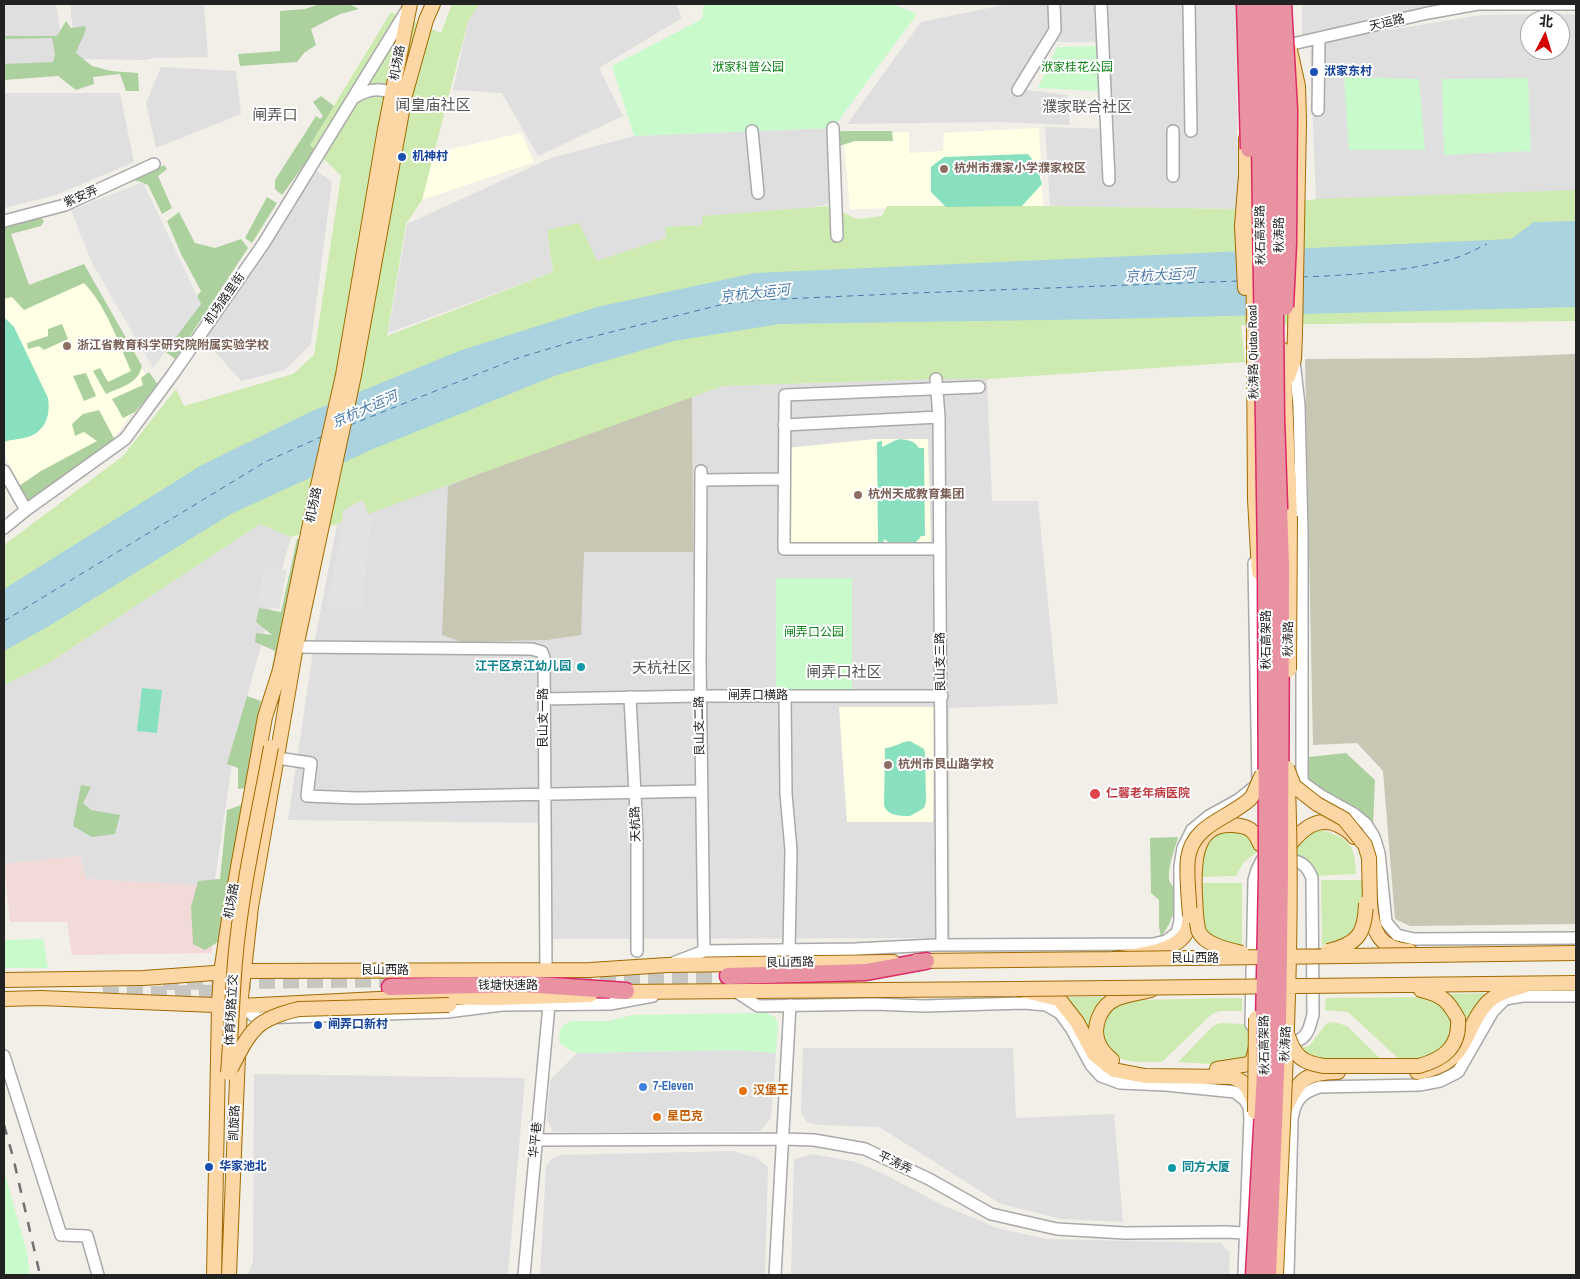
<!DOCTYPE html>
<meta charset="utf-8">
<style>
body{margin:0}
#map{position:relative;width:1580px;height:1279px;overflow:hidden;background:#f2efe9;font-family:"Archivo Narrow","Noto Sans SC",sans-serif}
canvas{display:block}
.frame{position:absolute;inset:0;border:5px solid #222;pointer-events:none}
.north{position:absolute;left:1520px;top:10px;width:50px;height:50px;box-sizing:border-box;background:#fff;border:1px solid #a7a7a7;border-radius:50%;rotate:5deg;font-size:14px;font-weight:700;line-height:20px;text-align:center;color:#222}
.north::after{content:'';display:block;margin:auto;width:18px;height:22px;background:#d40000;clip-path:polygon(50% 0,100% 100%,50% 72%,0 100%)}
</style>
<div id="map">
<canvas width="1580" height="1279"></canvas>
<div class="frame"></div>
<div class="north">北</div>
</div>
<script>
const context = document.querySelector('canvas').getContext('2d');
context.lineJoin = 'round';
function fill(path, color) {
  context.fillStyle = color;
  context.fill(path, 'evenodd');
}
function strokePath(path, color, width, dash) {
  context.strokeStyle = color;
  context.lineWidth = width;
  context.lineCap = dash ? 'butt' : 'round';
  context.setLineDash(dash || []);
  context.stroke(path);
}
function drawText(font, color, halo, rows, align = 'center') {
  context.font = font + ' "Archivo Narrow","Noto Sans SC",sans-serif';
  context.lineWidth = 4;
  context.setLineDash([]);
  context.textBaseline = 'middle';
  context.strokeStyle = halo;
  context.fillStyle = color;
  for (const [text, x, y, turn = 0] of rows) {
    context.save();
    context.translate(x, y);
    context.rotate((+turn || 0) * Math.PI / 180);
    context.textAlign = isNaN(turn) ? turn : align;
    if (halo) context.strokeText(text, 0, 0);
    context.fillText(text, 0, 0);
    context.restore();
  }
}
fill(new Path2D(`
 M4 4H56L66 65 4 67Z
 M70 4H204L208 57 154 58 144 60 76 59Z
 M479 4H676L682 18 599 68 623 116 538 156 502 93 453 90 468 21Z
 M1008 4H1097L1100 42H1054L1027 90 1067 95 1070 125 998 122 847 124 921 22Z
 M1101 4H1236L1238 209 1050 206 1045 127 1108 129Z
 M1302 4H1463L1302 35Z
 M1576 14V214L1317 232 1310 43 1481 15ZM1530 20H1560V50H1530Z
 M161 67 236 71 241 114 156 148 146 103Z
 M4 93H120L134 162 56 195 4 208Z
 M833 128 836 203 702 225 665 227 666 238 597 261 547 231 553 272 388 333 407 224 551 158 634 136Z
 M317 171 332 182 311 344 285 370 241 381 203 338Z
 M936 379H987L992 501H1038L1058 704 949 708 950 938 539 939V823L288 820 314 645 337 524 723 386Z
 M260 524 291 537 236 736 214 886 86 879 80 856 4 864V685L49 663Z
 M803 1048H1013L1016 1118 1114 1114 1123 1222 1061 1219 1001 1204 879 1127 818 1125 807 1122 801 1113Z
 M737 1050 776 1053 771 1118 760 1131 553 1132 547 1119 550 1080 577 1053Z
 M254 1074 525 1078 508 1275H248L253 1261Z
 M733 1151 757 1158 768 1167 765 1275H540L546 1167 551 1159 560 1155Z
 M813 1154 856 1162 884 1174 940 1204 997 1228 1046 1239 1221 1243 1230 1253 1229 1275H791L794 1159Z`), '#e0dfdf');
fill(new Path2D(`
 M80 856 86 879 214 886 212 953 72 955 67 922H10L4 864Z`), '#f2dad9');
fill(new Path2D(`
 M1039 128 1043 206 850 209 843 135 909 132V153L943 151 944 133Z
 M521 133 534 162 422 200 434 153Z
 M87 270 151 385 117 434 27 496 4 454V297Z
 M875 439H928L931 547H788L786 448Z
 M839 707H934L933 822H847Z`), '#ffffe5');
fill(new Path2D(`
 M1576 354V924L1410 926 1395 919 1383 771 1357 743 1313 745 1305 359 1471 358Z
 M692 392 693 552H584L581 635 547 640 462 642 442 635 448 486Z`), '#c7c7b4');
fill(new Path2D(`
 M452 4H479L468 21 422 200 406 224 387 336 553 272 547 230 579 223 597 261 666 238 665 227 702 225 703 216 829 206 857 219 882 216 887 206H1043L1238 209 1317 199 1576 190V321L1241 325 1245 362 987 379H936L723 386 354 519 291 537 260 524 49 663 4 685V545L123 456 176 389 184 406 293 374 314 355 341 176 310 145 391 12 441 33Z
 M1322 830C1350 839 1355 845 1356 874L1315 876 1308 863 1293 852 1307 832Z
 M1227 831C1243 832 1252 835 1258 851L1243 863 1236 876 1196 877C1201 847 1197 843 1227 831Z
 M1321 880H1364C1364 903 1365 934 1338 943 1333 944 1327 944 1322 945Z
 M1200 883H1242V947L1210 936 1203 926Z
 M1483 993 1486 997 1468 1022 1463 1021 1449 998 1451 994Z
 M1069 997H1102L1105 1001 1090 1030 1086 1029 1069 1003Z
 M1430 997 1441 1001 1452 1019 1451 1036 1442 1050 1420 1060 1401 1061 1348 1012 1325 1010 1326 998Z
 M1242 998V1011H1220L1212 1014 1162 1062C1147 1062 1129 1064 1116 1056 1100 1047 1099 1020 1112 1008 1119 1002 1125 1001 1134 1000Z
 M1334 1022 1347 1026 1384 1062 1331 1063 1308 1057 1300 1048 1309 1046 1327 1023Z
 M1220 1023 1244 1024 1251 1032 1248 1056C1229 1068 1200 1063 1178 1062L1213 1026Z`), '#cdebb0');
fill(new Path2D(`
 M320 4H349L359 9 340 14 311 29 316 45 304 53 297 62 240 66 238 54 280 51V11L305 9Z
 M66 21 71 28 86 26C85 37 79 42 76 53L92 66 111 71 138 73 139 91H126L120 74 93 77 94 84 76 90 58 76 4 80V64L53 62 55 54 52 38 6 39 5 36H57Z
 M321 96 334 106 310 145 315 150 282 195 275 189V180L316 116 320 119 323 116 313 102Z
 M841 131H892L893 141H855L839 146 838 134Z
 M164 165 167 169 158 176 172 208 162 214 148 185 132 179Z
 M267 197 277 203 252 243 245 238Z
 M179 212 195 243 215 248 241 239 248 248 175 359 159 347 201 291 181 254 167 221Z
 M40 216 44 221 41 226 11 234 29 285 84 264 142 366C138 384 121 387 106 394L93 371 100 368 108 382 131 371C118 341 106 306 84 283L24 310 12 297 4 299V225Z
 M62 324 68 339 44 350 39 346 28 349 27 343 48 336V329Z
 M149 372 158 385 135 412 123 418 112 399 143 385 141 378Z
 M86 373 96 396 84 401 73 376Z
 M99 410 115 440 26 502 16 488 41 471 97 441 84 432 75 436 72 424 83 414Z
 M297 539H304L276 671 271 673 275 651 255 642 256 633 272 635 256 622 259 608 281 612Z
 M247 696 261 701 255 744 245 788 238 789V768L227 764Z
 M1346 753 1375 780 1373 825 1360 811 1327 794 1308 781 1309 757Z
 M81 785 91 787 83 803 91 810 120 815 115 834 92 837 73 826Z
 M244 804 221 940 205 950 193 944 191 907 198 881 220 879 227 810Z
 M1178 837C1175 850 1168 865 1169 879 1169 883 1173 885 1174 889 1179 905 1171 924 1161 937L1159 927V900L1151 893 1150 838Z`), '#add19e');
fill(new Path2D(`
 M704 4H892L917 14 833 128 634 136 612 66 702 19Z
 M1098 46 1100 91 1038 88 1057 47Z
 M1344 77 1419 79 1425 150H1349Z
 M1528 78 1531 151 1444 155 1442 79Z
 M776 578H852V689H776Z
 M43 939 48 968H4V940Z
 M766 1013 775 1017 778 1023 776 1053 737 1050 577 1053 571 1051 559 1042 560 1030 565 1024 572 1021H609L633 1015Z
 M4 1170 27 1253 30 1275H4Z`), '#c8facc');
fill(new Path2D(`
 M1028 154 1036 164 1042 184 1022 206 946 207 931 192V167L944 157Z
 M4 317 14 327 48 398C51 417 44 434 24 438 17 440 11 439 4 442Z
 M900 439C908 440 915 441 919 448H924L925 536H921C914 549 895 547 884 539L883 546 878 547 877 442 882 441V447L894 441Z
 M142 688 162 690 157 733 137 731Z
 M910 741 924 749 925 753 926 802 924 808 910 816C900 816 887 816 884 805L885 748C893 748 900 742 910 741Z`), '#88e0be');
fill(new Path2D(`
 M143 182 201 304 153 368 92 263 71 210Z
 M363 500 371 521 362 609 326 606 342 526 343 510Z
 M265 566 287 570 279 609 256 605Z`), '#e2e2e2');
fill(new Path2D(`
 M1576 221V307L1110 319 780 324 674 341 557 375 373 449 231 514 49 626 4 651V589L200 466 310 412 459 351 597 307 755 273 1511 239 1534 222Z`), '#aad3df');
strokePath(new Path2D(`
 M1302 277C1352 275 1404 272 1452 259 1464 256 1476 249 1487 244
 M350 425 518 358 575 341 724 304 761 300 915 293 1238 281
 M4 621 265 462 323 436`), '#4a7aab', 1, [6, 5]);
strokePath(new Path2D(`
 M528 978 728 976
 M163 982 409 979
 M103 995 231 992`), '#c8c6c1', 16, [16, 8]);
const minor = new Path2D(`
 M1101 4 1109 180
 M1189 4 1191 131
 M1288 45 1428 13 1478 4H1576
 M1018 90 1055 30 1054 4
 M355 97C372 87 380 89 399 94
 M1318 110 1319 39
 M833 128 837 236
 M752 131 758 193
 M1173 131V176
 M4 221 65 205 154 164
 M1294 361 1299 405 1302 535V782L1299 786
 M936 379 939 417 942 945
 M784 425 939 417
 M4 471 26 510
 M701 471 700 661 704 951
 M701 480 784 479
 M4 528 26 510 125 439 173 374 264 243 407 10
 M940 549H784L785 395 979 387
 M1254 563 1258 784
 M296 647 532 649 542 652 544 658 546 970
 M785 696 786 794 791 850 789 950
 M630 697 637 833V951
 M544 699 700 696H942
 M277 758 311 763 307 796 357 798 701 791
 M1284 783 1302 782 1320 795 1354 814 1366 824 1374 837 1379 853 1386 922 1397 935 1414 939 1576 938
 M1280 857C1297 862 1305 860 1312 878L1313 1015C1311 1020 1310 1029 1306 1034 1296 1048 1274 1042 1261 1038L1251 1024 1254 880 1257 870 1262 860Z
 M673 963 704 951 855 949 935 945 1153 944 1166 941 1177 933 1180 921V866L1183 848 1192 830 1209 816 1238 800 1258 784
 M735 991 758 1006 875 1004 924 1006 1024 1003 1046 1005 1060 1013 1071 1028 1091 1065 1101 1076 1120 1083 1166 1085 1235 1092 1245 1100 1249 1107 1250 1118
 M240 1006 257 1018 447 1012 502 1005 610 1004 653 996
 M4 1056 61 1235 87 1236 98 1275
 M1285 1117 1292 1119 1288 1275
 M1292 1119C1295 1100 1301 1093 1319 1087L1419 1085 1440 1081 1458 1072 1493 1011 1505 999 1523 996H1576
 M535 1140 783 1139 814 1140 865 1149 929 1179 991 1214 1057 1229 1125 1233 1226 1232 1244 1233
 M524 1275 549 1005
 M775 1275 790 1005
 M1244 1275 1250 1118H1256`);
const major = new Path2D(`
 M1253 196 1255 499 1259 572
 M1245 288 1242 226 1246 175V139
 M1283 350 1290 516
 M1288 377 1294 359 1295 334 1299 121 1298 86 1290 50
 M1290 844C1303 829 1317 816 1338 825 1344 828 1350 831 1354 837
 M1370 903C1372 931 1379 949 1410 951
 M1196 915C1195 885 1185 822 1233 825 1249 826 1254 830 1260 844
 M917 961 1113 959C1134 956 1177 953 1187 931 1189 927 1189 921 1190 916
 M4 980 143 978 243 971 590 970 667 965 893 962
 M1398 985 1576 983
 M1421 990C1442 995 1448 1000 1458 1019
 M616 992 1016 989 1059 999 1077 1022 1094 1054 1114 1070 1145 1076 1232 1077C1247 1082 1249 1089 1254 1103
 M4 999 41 998 240 1006 418 997 496 998 590 995
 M1112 1060C1106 1055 1101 1050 1098 1042 1092 1026 1101 1005 1116 999 1127 994 1140 993 1151 990
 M1217 1069 1249 1064 1253 1059 1256 1047
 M1417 1072C1424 1072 1432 1069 1439 1066 1469 1053 1467 1023 1487 1003 1497 992 1515 989 1529 984
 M1283 1113C1298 1083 1301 1072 1338 1072
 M214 1275 219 1005 221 973 230 912 265 717 280 670 315 499 343 375 385 129 410 4
 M229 1275 240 1006 251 907 295 652 354 375 405 95 426 20 433 4`);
const highway = new Path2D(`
 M728 976 866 972 926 961
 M390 987 523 984 626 991`);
strokePath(minor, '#a9a9a9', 14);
strokePath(major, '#a06b00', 16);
strokePath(highway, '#dc2a67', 19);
strokePath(minor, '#fff', 11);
strokePath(major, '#fcd6a4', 14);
strokePath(highway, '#e892a2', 16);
strokePath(new Path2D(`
 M4 1125 13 1157 40 1275`), '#707070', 2.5, [10, 10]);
const majorBridge = new Path2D(`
 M1289 670 1290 516
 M1287 768 1294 786 1317 804 1344 819 1365 845 1369 858 1370 903
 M1196 915C1197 920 1197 927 1199 932 1205 945 1229 950 1242 953
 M1190 916C1189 900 1186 873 1188 858 1193 824 1228 819 1250 799 1255 794 1258 782 1262 775
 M1328 951C1358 944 1365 934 1366 903
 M1113 959 1576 953
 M1016 989 1398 985
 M1288 1036C1295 1057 1303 1063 1324 1066H1419C1444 1059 1460 1047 1458 1019
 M231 1068C251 1030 255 1019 299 1009L449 1005
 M228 1073C231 1036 232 999 235 962 241 890 258 818 271 747
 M1255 1112 1256 1018
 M1276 1275C1283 1113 1294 949 1288 786`);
const highwayBridge = new Path2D(`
 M1245 4 1249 149
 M1283 4 1289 110 1288 243 1285 307
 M1254 1275 1265 1072 1264 1024 1267 874 1266 563 1258 4
 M1268 1275 1278 1022 1280 874 1281 565 1276 417 1272 4`);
strokePath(majorBridge, '#a06b00', 16, []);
strokePath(highwayBridge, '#dc2a67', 19, []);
strokePath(majorBridge, '#fcd6a4', 14);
strokePath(highwayBridge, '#e892a2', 16);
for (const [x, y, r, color] of [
 [1314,72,5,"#1a4fb4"],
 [402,157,5,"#1a4fb4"],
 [944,169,5,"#8d6e63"],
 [67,346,5,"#8d6e63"],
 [858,495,5,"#8d6e63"],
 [581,667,5,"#0f9aa8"],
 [888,765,5,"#8d6e63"],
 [1095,794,6,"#e0444e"],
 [318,1025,5,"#1a4fb4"],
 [643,1087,5,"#3f7fe0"],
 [743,1091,5,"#e8710a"],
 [657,1117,5,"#e8710a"],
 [209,1167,5,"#1a4fb4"],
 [1172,1168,5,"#0f9aa8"]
]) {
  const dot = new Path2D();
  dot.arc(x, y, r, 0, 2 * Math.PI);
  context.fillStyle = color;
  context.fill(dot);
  strokePath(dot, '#fff', 2);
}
drawText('12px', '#222', '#fff', [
 ["天运路",1387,23,-13],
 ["机场路",398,63,-79],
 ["紫安弄",81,197,-23],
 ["秋石高架路",1261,235,-91],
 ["秋涛路",1280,235,-90],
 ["机场路里街",225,299,-55],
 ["秋涛路 Qiutao Road",1254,352,-91],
 ["机场路",314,505,-78],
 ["秋涛路",1289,639,-89],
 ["秋石高架路",1267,640,-90],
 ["艮山支三路",941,662,-91],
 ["闸弄口横路",758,696],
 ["艮山支一路",544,718,-90],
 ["艮山支二路",700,726,-91],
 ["天杭路",636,824,-92],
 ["机场路",232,901,-80],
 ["艮山西路",1195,959],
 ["艮山西路",790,963,-1],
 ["艮山西路",385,971],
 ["钱塘快速路",508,986],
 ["体育场路立交",232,1010,-87],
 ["秋涛路",1286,1044,-88],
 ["秋石高架路",1265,1045,-91],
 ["凯旋路",235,1123,-88],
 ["华平巷",536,1140,-84],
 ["平涛弄",895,1163,25]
]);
drawText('12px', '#0c8416', '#fff', [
 ["洑家科普公园",748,68],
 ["洑家桂花公园",1077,68],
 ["闸弄口公园",814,633]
]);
drawText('bold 12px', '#164399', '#fff', [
 ["洑家东村",1324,72],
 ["机神村",412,157],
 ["闸弄口新村",328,1025],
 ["华家池北",219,1167]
], 'left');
drawText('bold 12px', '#785e54', '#fff', [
 ["杭州市濮家小学濮家校区",954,169],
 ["浙江省教育科学研究院附属实验学校",77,346],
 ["杭州天成教育集团",868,495],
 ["杭州市艮山路学校",898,765]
], 'left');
drawText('bold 12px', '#0d838f', '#fff', [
 ["江干区京江幼儿园",571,667],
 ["同方大厦",1182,1168,"left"]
], 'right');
drawText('bold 12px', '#be3a42', '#fff', [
 ["仁馨老年病医院",1106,794]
], 'left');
drawText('bold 12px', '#366cbe', '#fff', [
 ["7-Eleven",653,1087]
], 'left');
drawText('bold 12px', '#c56008', '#fff', [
 ["汉堡王",753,1091],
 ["星巴克",667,1117]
], 'left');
drawText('italic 14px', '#4a7aab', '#fff', [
 ["京杭大运河",1160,276,-3],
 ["京杭大运河",755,294,-6],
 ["京杭大运河",365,410,-24]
]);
drawText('15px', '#555', '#fff', [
 ["闻皇庙社区",433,106],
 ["濮家联合社区",1087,108],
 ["闸弄口",275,116],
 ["天杭社区",662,669],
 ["闸弄口社区",844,673]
]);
</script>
